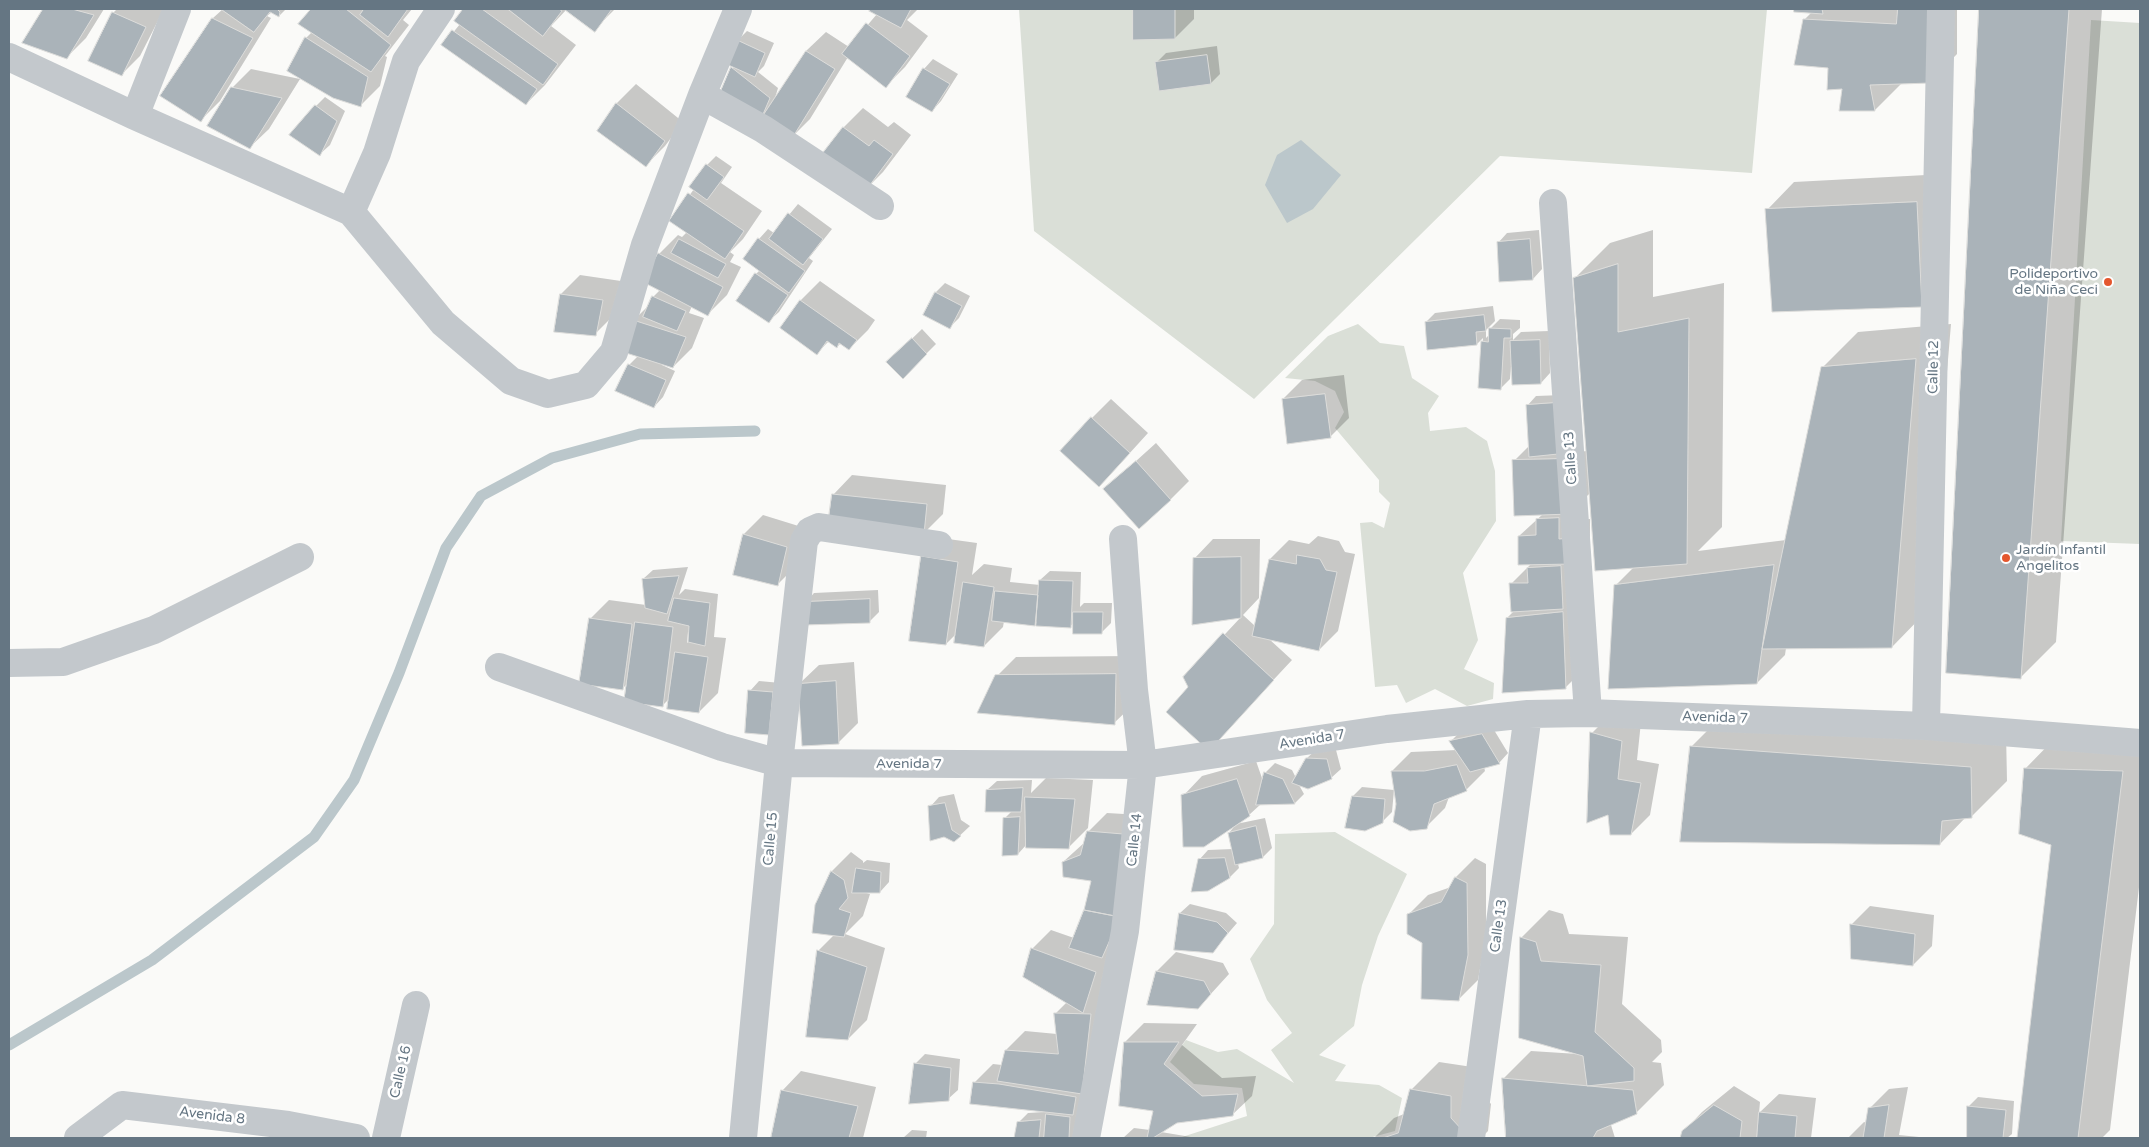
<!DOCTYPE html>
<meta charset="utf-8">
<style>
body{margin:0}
#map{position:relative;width:2149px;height:1147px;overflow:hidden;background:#fafaf8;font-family:"Varela Round",sans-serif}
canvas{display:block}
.frame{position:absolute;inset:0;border:10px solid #657683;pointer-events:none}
</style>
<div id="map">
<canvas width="2149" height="1147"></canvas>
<div class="frame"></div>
</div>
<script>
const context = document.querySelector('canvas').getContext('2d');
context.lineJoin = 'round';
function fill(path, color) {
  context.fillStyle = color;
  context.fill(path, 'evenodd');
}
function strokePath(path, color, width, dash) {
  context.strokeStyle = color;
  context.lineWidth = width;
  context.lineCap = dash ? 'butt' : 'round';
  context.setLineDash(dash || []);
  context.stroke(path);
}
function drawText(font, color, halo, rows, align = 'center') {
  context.font = font + ' "Varela Round",sans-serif';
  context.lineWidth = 5;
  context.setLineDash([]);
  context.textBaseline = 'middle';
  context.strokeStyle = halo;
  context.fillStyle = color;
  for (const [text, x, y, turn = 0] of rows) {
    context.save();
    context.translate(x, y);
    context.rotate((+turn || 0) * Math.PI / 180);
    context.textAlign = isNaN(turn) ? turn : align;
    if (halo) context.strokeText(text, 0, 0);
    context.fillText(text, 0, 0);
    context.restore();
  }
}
fill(new Path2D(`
 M1019 9H1767L1752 173 1500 156 1254 399 1034 231Z
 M2091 20 2140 23V544L2061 541Z
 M1358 324 1380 343 1404 346 1412 378 1439 396 1428 413 1430 431 1466 427 1487 441 1495 471 1496 521 1463 573 1478 640 1464 669 1494 683 1493 699 1467 706 1435 689 1406 703 1397 685 1375 687 1360 523 1372 522 1384 528 1390 503 1379 492V480L1335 428 1344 412 1335 391 1315 381 1285 378 1328 336Z
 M1335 832 1407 874 1378 936 1362 985 1354 1026 1319 1055 1346 1065 1335 1081 1379 1085 1402 1098 1395 1131 1369 1138H1179L1247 1116 1242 1088 1194 1084 1170 1062 1186 1040 1218 1052 1237 1049 1294 1083 1271 1050 1292 1033 1267 1000 1250 959 1274 924 1275 834Z`), '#dadfd7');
fill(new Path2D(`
 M1301 140 1341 175 1313 209 1287 223 1265 185 1277 155Z`), '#bbc7cb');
fill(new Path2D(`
 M44 9H104L86 38 67 57 24 42Z
 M117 9H164L140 56 121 75 113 13Z
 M223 9H286L279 16 272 12 267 16 271 18 220 101 201 120 161 95 213 18Z
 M312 9H412L403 20 409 25 385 56 387 57 380 86 361 105 289 70 306 38 312 32 300 24Z
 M465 9H615L594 30 567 9 551 26 576 45 545 85 526 104 443 45 460 24 456 21Z
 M872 9H918L907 20 928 36 905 67 886 86 848 57 810 119 791 138 718 99 734 66 738 40 747 31 774 43 764 66 758 72 778 88 775 98 806 51 826 32 849 47 877 14 871 10Z
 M1134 9H1194V19L1175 38 1135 39Z
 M1795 9H1957V54L1930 82 1902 83 1875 110 1841 109 1844 88 1829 66 1804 20 1812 12 1795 11Z
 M1981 9H2102L2056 642 2020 678 1947 672Z
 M1217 46 1220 74 1211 83 1156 63 1166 53Z
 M933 59 958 74 941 101 932 111 924 69Z
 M251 69 300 79 269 129 249 148 232 88Z
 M636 84 683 122 665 146 646 165 599 130 617 103Z
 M325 97 345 111 330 145 320 154 316 106Z
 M863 108 888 127 894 122 911 135 883 172 864 191 821 158 844 127Z
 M716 156 732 167 721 183 762 211 743 239 730 252 734 255 730 262 741 267 727 295 708 314 692 306 689 313 704 318 692 348 673 367 663 364 662 365 675 371 663 397 654 407 629 365 638 356 634 320 649 305 653 297 660 290 659 254 678 235 682 237 687 232 671 221 694 189 707 165Z
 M1945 174 1921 306 1767 210 1794 182Z
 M798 204 832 229 809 258 813 261 779 312 769 321 756 274 760 270 745 259 759 239 768 229 774 233Z
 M1539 230 1542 269 1533 279 1498 243 1507 233Z
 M1653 230V297L1724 283 1722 527 1698 551 1786 540 1822 368 1858 332 1951 324 1927 611 1892 647 1786 648 1785 655 1757 683 1615 586 1634 567 1591 492 1578 505V520L1590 519V544L1580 554 1584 669 1565 688 1507 618 1515 610 1511 584 1531 564 1519 536 1543 514 1514 461 1530 445 1527 406 1536 396 1563 395 1577 452 1587 451 1574 279 1610 243Z
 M580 275 621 281 614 315 595 334 561 294Z
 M820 281 875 320 868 330 849 349 841 343 837 347 829 341 817 353 781 328 801 300Z
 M945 283 970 296 959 318 950 327 924 314 936 292Z
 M1493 306 1495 321 1486 330V338L1490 334V329L1500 319 1520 320V328L1513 334V340L1521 332 1549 331 1550 373 1541 383 1511 367 1510 379 1501 388 1480 387 1483 338 1477 344 1426 322 1435 313Z
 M922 329 936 344 903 377 888 362Z
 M1344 375 1349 418 1330 437 1283 399 1302 380Z
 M1111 399 1148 433 1118 466 1092 418Z
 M1156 443 1189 481 1170 500 1105 489Z
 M852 475 946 485 943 514 924 533 833 495Z
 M763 515 805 528 797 565 778 584 735 574 744 534Z
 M1318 536 1339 541 1345 552 1355 554 1338 631 1319 650 1269 639 1292 660 1209 749 1190 687 1185 677 1241 617 1194 559 1213 539H1260L1259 598 1243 615 1255 626 1270 559 1289 540 1309 544Z
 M941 538 977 543 972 575 984 564 1012 568 1010 582 1040 585V580L1050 571 1081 572 1080 607 1084 603H1112L1111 623 1102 632 1075 622 1070 626 1038 620 1034 624 1004 621 1003 627 984 646 957 633 946 644 910 640Z
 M688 567 679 595 685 589 718 594 714 637 726 638 718 693 699 712 670 698 662 706 628 683 623 688 590 619 609 600 646 605 643 579 653 570ZM688 632 690 633V640L687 643Z
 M878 590 879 612 870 621 805 603 814 593Z
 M1134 656V704L1114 723 997 676 1016 657Z
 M854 662 858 723 839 742 799 684 819 665Z
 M759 681 781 683 778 724 750 691Z
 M1727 711 2006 732 2007 781 1971 817H1966L1940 844 1692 746Z
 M1611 714 1641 722 1637 760 1659 764 1650 815 1631 834 1609 813 1592 733Z
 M1491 725 1508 753 1499 763 1484 767 1485 771 1466 790 1449 797 1445 808 1426 827 1398 804 1392 771 1411 752 1457 750 1451 741 1460 732Z
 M2060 733 2140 736V879L2110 1130 2102 1138H2019L2052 844 2025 769Z
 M1317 749 1336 750 1341 769 1331 778 1299 785 1304 794 1295 803 1261 804 1249 815 1183 796 1202 776 1256 761 1263 781 1265 773 1275 763 1292 770 1296 778 1307 758Z
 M1046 778 1093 780 1088 828 1069 847 1027 844 1018 854 1004 819 1012 811 987 790 997 781 1032 780 1031 793Z
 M1362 787 1394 790 1392 812 1382 822 1353 796Z
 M954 794 961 820 970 826 954 841 930 807 939 797Z
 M1107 813 1141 815 1077 1138H1015L1018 1123 1028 1113 1044 1112 974 1083 993 1064 1002 1065 1006 1050 1025 1031 1057 1034 1055 1014 1067 1002 1032 949 1051 930 1074 938 1085 911 1093 880 1063 862 1085 842 1088 832Z
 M1265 818 1272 848 1263 857 1238 864 1239 868 1230 877 1199 860 1208 850 1233 849 1229 833 1236 824Z
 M851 852 863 861V863L867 860 890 863 889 882 880 892H863L870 894 863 916 845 934 885 948 867 1020 848 1039 818 951 834 935 817 905 832 871Z
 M1475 858 1486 864V935L1478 980 1459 999 1423 943 1408 915 1428 895 1451 887 1456 877Z
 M1190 904 1226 913 1237 923 1212 952 1176 949 1180 913Z
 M1870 906 1934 915 1932 946 1913 965 1851 925Z
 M1549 910 1563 914 1569 934 1628 937 1622 1004 1661 1040 1662 1052 1652 1062 1661 1063 1664 1085 1636 1113 1611 1125 1615 1138H1508L1504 1078 1531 1051 1578 1054 1521 938Z
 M1176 952 1223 963 1229 974 1198 1008 1148 1004 1157 971Z
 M1144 1023 1197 1024 1182 1045 1222 1078 1256 1076 1252 1096 1232 1115 1177 1122 1161 1132 1197 1138H1123L1134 1128 1150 1130 1154 1110 1125 1042Z
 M925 1054 960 1059 958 1090 948 1099 915 1064Z
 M1439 1062 1479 1068V1090L1491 1104 1488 1131 1481 1138H1374L1394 1118 1404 1114 1411 1090Z
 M801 1071 876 1087 863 1138H772L782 1091Z
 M1734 1086 1760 1102 1759 1113 1779 1094 1816 1098 1811 1138H1682L1683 1132 1702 1112Z
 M1908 1087 1899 1135 1929 1138H1848L1864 1122 1867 1123 1869 1109 1889 1089Z
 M1978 1097 2014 1101 2012 1134 2007 1138H1968L1969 1106Z
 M912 1130 927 1131 926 1138H903Z`), '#0003');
strokePath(new Path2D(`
 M9 1045 152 960 314 837 354 780 399 673 446 548 481 496 552 458 640 434 755 431`), '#bbc7cb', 11);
const building = new Path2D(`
 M43 9H72L94 15 67 59 22 43Z
 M221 9H277L280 12 279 17 270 12 254 32Z
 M311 9H346L391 45 371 72 298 24Z
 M364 9H408L388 37 360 15Z
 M463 9H482L558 64 543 85 454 21Z
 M508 9H559L562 11 543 36Z
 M564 9H612L595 32Z
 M871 9H911L901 28 869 11Z
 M1133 9H1175V39L1133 40Z
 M1794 9H1822L1823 14 1794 12Z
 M1898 9H1929L1930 83 1870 85 1875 111H1839L1842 89 1827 90 1828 68 1794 65 1803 19 1896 24Z
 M1979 9H2069L2021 679 1946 673Z
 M112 12 146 27 122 76 88 61Z
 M212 18 253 38 201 122 160 96Z
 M866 23 910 56 886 88 842 54Z
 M452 30 537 89 526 105 441 45Z
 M305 37 368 77 361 107 333 98 287 71Z
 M737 40 765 53 755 77 726 64Z
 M806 51 835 69 791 140 761 119Z
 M1207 55 1211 84 1159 91 1155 62Z
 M731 67 770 98 761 119 717 100Z
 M923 68 950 84 932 112 906 97Z
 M231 87 282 98 250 149 207 126Z
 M616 103 665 141 646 167 597 131Z
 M315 105 337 121 320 156 289 135Z
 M843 127 869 146 874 140 893 154 864 193 819 158Z
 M706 164 724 177 707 200 689 187Z
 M688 193 744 231 725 259 669 221Z
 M1917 202 1922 307 1772 312 1765 209Z
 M788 213 823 239 803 265 769 239Z
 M758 238 805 271 789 293 743 259Z
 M679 239 726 264 718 278 671 253Z
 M1530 239 1533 280 1499 282 1497 242Z
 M658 253 723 287 708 316 643 282Z
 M1618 264V332L1689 318 1687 564 1595 571 1573 278Z
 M755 273 788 295 769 323 736 301Z
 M935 292 962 306 950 329 923 315Z
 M560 294 603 300 596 336 554 332Z
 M652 296 686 311 677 331 643 317Z
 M800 300 857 340 849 350 839 343 837 348 827 341 817 355 780 328Z
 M1484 315 1486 331 1476 332 1477 345 1427 350 1425 322Z
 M633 320 686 337 673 368 623 352Z
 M1489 328 1511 329V338H1504L1501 390 1478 388 1481 341 1488 342Z
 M912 338 927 354 903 379 886 362Z
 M1540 340 1541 384 1512 385 1510 341Z
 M1916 359 1892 648 1762 649 1821 367Z
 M628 364 666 380 654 408 615 391Z
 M1325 394 1331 438 1287 444 1282 399Z
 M1554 403 1558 454 1529 457 1526 405Z
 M1091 417 1130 453 1099 487 1060 451Z
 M1558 459 1570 514 1514 516 1512 460Z
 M1136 461 1171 500 1139 529 1103 489Z
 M832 494 927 504 924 534 828 524Z
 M1559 518V539L1572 538V564L1518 565V536L1536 535V519Z
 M743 534 787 547 778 586 733 575Z
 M1297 555 1320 559 1326 570 1337 572 1319 651 1252 636 1269 559 1296 564Z
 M921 556 958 562 946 645 909 641Z
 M1241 557V618L1192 625 1193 558Z
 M1774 565 1757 684 1608 689 1614 585Z
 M1561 566 1563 609 1511 612 1509 583H1528L1527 568Z
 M679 576 667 614 645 608 642 579Z
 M1039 580 1073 581 1071 628 1036 626Z
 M963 582 994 587 984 647 954 643Z
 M995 591 1038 595 1035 626 992 621Z
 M674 598 710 603 705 646 688 642 689 626 668 621Z
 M870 599V623L804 625V602Z
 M1073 612H1103L1102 634H1073Z
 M1563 612 1566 689 1502 693 1506 618Z
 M589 618 632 624 623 690 579 684Z
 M635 622 673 627 663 707 624 702Z
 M1223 633 1274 680 1209 751 1166 712 1188 687 1183 677Z
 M675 652 708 657 699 713 667 709Z
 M1116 674 1115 725 977 713 995 675Z
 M836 681 839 744 802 746 798 684Z
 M748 690 773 692 769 735 745 733Z
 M1590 732 1622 741 1618 779 1641 783 1631 835H1610L1608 815 1587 823Z
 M1482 734 1500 764 1470 772 1449 741Z
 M1690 746 1971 767 1972 818 1942 821 1940 845 1680 842Z
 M1306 758 1327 759 1332 779 1308 789 1292 783Z
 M1457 765 1467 791 1434 804 1427 829 1410 831 1393 822 1396 804 1391 771H1424Z
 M2024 768 2123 771 2078 1138H2017L2051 845 2019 834Z
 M1264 772 1283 779 1295 804 1256 805Z
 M1237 779 1250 816 1204 847H1183L1181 795Z
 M1023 788 1021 812H985L986 790Z
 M1352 796 1385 799 1383 823 1365 831 1345 828Z
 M1025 797 1075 799 1069 849 1026 848Z
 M945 803 952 830 961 836 954 842 944 837 930 841 928 806Z
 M1020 817 1018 855 1002 856 1003 818Z
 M1256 826 1263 858 1235 865 1228 833Z
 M1087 831 1123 834 1120 917 1084 910 1091 881 1063 877 1062 862 1080 855Z
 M1225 858 1230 878 1208 891 1191 892 1198 859Z
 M856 868 881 872 880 893H852Z
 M831 871 844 880 848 898 839 909 851 913 844 937 812 933 815 905Z
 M1455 877 1467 883 1468 955 1459 1001 1421 999 1422 943 1407 934V914L1441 902Z
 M1084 910 1120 917 1102 958 1069 948Z
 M1179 913 1217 922 1228 933 1213 953 1174 950Z
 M1850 924 1915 934 1913 966 1851 959Z
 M1520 937 1536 942 1541 961 1601 965 1595 1032 1634 1068V1081L1587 1086 1583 1056 1519 1038Z
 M1031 948 1096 972 1083 1013 1023 977Z
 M817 950 867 967 848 1040 806 1037Z
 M1156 971 1204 981 1211 994 1198 1009 1147 1005Z
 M1054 1013 1091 1014 1082 1094 997 1081 1005 1050 1058 1054Z
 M1124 1042H1179L1164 1064 1202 1096 1238 1094 1233 1116 1177 1123 1153 1138H1147L1153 1111 1119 1106Z
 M914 1063 951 1068 949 1101 909 1104Z
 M1502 1078 1633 1090 1637 1114 1597 1131 1593 1138H1506Z
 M973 1082 999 1084 1076 1097 1073 1115 970 1104Z
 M1410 1089 1451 1096V1118L1464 1132 1463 1138H1383L1398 1133Z
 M781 1090 858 1106 849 1138H771Z
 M1714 1105 1742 1121 1740 1138H1680L1682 1131Z
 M1889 1105 1884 1138H1863L1868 1108Z
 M1967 1106 2006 1110 2003 1138H1967Z
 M1759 1112 1797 1116 1795 1138H1757Z
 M1046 1114 1070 1117 1069 1138H1044Z
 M1041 1120 1039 1138H1014L1017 1122Z`);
fill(building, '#aab3b9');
strokePath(building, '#dcdcda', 1);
strokePath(new Path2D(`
 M9 57 135 116 351 212 443 323 511 381 548 394 586 385 614 352 645 245 702 95 738 9
 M702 95 763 129 880 206
 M135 116 177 9
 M1553 203 1588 713
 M351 212 377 153 406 61 441 9
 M9 663 63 662 154 630 300 557
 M499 667 722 747 779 763 1143 765 1387 729 1528 714 1588 713 1926 726 2140 743
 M1926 726 1941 9
 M78 1138 122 1105 288 1125 356 1138
 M386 1138 416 1005
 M743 1138 779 763 804 541 810 531 819 527 939 545
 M1086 1138 1125 931 1143 765 1134 690 1123 539
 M1471 1138 1528 714`), '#c3c8cc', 28);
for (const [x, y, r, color] of [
 [2108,282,5,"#e4572e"],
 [2006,558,5,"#e4572e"]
]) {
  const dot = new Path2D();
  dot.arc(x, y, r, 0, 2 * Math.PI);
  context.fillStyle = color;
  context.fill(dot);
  strokePath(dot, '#fff', 2);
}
drawText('14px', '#657683', '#fff', [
 ["Polideportivo",2098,274],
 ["de Niña Ceci",2098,290],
 ["Jardín Infantil",2016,550,"left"],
 ["Angelitos",2016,566,"left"]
], 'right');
drawText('14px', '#657683', '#fff', [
 ["Calle 12",1934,367,-89],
 ["Calle 13",1571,458,-94],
 ["Avenida 7",1715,718,2],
 ["Avenida 7",1312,740,-9],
 ["Avenida 7",909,764],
 ["Calle 15",771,839,-85],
 ["Calle 14",1135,840,-84],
 ["Calle 13",1499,926,-82],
 ["Calle 16",401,1072,-77],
 ["Avenida 8",212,1116,7]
]);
</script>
